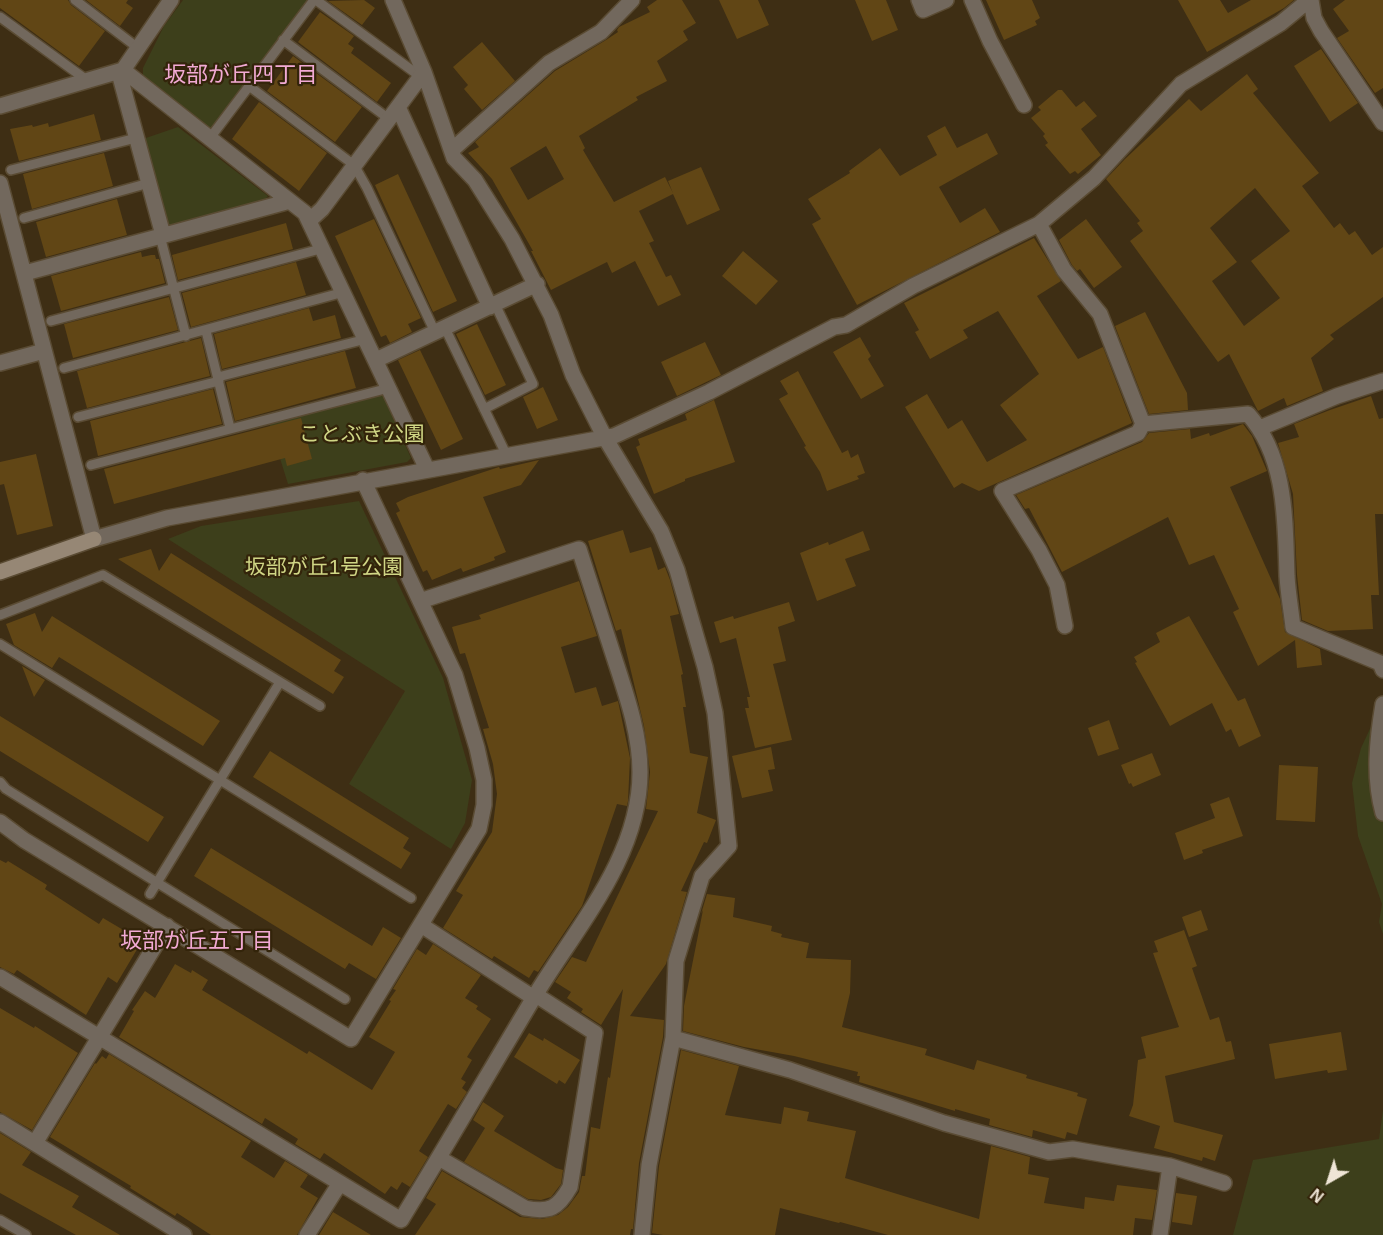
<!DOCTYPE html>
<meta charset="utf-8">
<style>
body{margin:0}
#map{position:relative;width:1383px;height:1235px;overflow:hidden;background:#3e2e14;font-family:Helvetica,sans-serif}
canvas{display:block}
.north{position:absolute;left:1299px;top:1151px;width:60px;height:60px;-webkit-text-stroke:4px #33240a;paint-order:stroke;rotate:219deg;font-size:16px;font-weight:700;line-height:24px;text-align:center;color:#efe5d6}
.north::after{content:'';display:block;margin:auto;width:21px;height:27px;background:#efe5d6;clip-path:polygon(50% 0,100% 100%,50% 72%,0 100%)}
</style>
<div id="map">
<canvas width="1383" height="1235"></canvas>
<div class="north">N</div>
</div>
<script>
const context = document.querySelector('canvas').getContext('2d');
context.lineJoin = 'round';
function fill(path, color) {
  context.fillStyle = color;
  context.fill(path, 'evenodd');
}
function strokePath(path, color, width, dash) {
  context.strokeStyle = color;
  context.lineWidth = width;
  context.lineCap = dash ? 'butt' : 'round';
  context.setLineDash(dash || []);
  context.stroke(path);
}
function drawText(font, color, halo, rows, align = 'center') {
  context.font = font + ' Helvetica,"Noto Sans JP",sans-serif';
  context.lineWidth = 4.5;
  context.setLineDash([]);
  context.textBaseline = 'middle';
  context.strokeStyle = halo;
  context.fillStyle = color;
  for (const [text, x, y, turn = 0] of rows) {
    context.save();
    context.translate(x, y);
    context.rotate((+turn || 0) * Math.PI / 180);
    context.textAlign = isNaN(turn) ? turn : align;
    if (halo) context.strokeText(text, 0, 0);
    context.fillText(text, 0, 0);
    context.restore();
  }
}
fill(new Path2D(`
 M183 0H307L211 129 143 76V68L164 26Z
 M178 127 268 196 263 202 168 227 143 139Z
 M382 393 411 458 407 462 288 484 269 423Z
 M359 501 443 678 472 780 465 823 451 849 349 784 405 691 168 539 201 526Z
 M1383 701V934L1379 922 1382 904 1358 836 1352 783 1361 748Z
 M1383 1110V1235H1233L1253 1160 1379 1139Z`), '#3d3f1b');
fill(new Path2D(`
 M0 0H68L71 5 105 31 79 66 0 8Z
 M86 0H128L126 3 133 8 120 26Z
 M364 0 375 8 362 25 328 1Z
 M657 0H682L696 23 683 31 688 40 657 61 667 81 636 97 638 100 579 136 585 148 583 150 614 202 665 177 673 193 668 181 701 167 720 210 687 225 673 194 639 211 654 241 649 243 666 277 671 275 681 295 658 306 635 261 612 273 607 262 551 290 531 251H533L492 179 468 153 479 147 475 142 555 71 606 40 618 32 617 30 619 27 650 12 647 7ZM546 146 564 179 528 200 510 168Z
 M719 0H758L769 25 737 39Z
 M855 0H886L898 30 872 41Z
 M986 0H1032L1040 18 1035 21 1037 25 1004 40Z
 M1178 0H1220L1228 13 1251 0H1294L1284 8 1207 52Z
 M1345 0H1383V88L1375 93 1337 38 1349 31 1333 9Z
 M320 12 354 36 348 44 354 48 351 53 391 83 377 102 298 42Z
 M482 42 515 81 482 110 464 89 468 85 453 67Z
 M1321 49 1358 103 1330 122 1294 66Z
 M293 56 362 107 335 142 267 91Z
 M1247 74 1258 89 1253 93 1319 173 1302 186 1334 228 1340 223 1349 235 1355 231 1372 255 1383 247V297L1330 335 1334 339 1311 358 1323 391 1287 406 1284 398 1258 411 1229 354 1218 362 1130 241 1143 231 1137 223 1140 221 1106 179 1125 159 1189 99 1201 111ZM1255 188 1290 231 1251 261 1280 298 1244 326 1212 281 1237 262 1210 228Z
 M1058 90H1062L1076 107 1084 101 1097 116 1081 129 1101 155 1078 174 1075 171 1070 174 1045 145 1048 143 1043 136 1045 134 1031 118 1041 110 1038 107Z
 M259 102 327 153 299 191 232 139Z
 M94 114 101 140 19 161 10 129 32 125 33 127 48 123 49 127Z
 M945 126 957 148 987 133 998 154 939 187 960 223 985 208 1000 232 857 305 812 224 821 219 808 199 850 173 849 171 880 148 900 176 937 155 927 136Z
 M104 153 113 186 32 209 23 174Z
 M398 174 457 301 433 312 375 185Z
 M117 199 127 235 46 257 36 222Z
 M374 219 421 318 408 324 412 332 390 343 386 335 381 337 335 236Z
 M1086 219 1122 267 1094 288 1080 269 1077 271 1072 265 1059 240Z
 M286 223 293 249 178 280 172 255Z
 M1034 238 1061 281 1037 296 1078 359 1103 347 1132 423 979 491 962 483 954 488 905 407 927 394 948 429 962 420 987 462 1027 440 1000 405 1039 374 998 311 963 330 968 338 930 359 915 332 919 330 904 303Z
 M743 251 778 281 756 305 722 276Z
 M141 252 142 257 151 255H155L156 259H159L165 283 61 311 51 276Z
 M296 262 306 295 191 327 182 293Z
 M169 297 178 330 73 358 64 324Z
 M309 308 313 321 335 315 341 338 222 369 214 334Z
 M1145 312 1187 393 1188 410 1149 414 1115 326Z
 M477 324 506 385 485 395 456 334Z
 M860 337 871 356 868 359 884 386 861 399 833 352Z
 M201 338 210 376 87 408 77 371Z
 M705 342 721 375 677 396 661 362Z
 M420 350 463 439 441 450 398 360Z
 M345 351 356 388 235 421 226 382Z
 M798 371 842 453 848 450 851 458 858 454 865 473 857 476 859 479 827 491 820 472 804 447 806 446 779 399 788 394 780 381Z
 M543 387 558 420 537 429 523 397Z
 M213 389 222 424 98 456 90 421Z
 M1371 396 1379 419 1383 418V514H1375L1379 595H1371L1373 629 1328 631 1302 620 1297 575 1293 494 1278 443 1299 437 1294 424 1330 410Z
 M714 400 735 462 685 479V481L654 494 636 447 640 445 638 439 687 420 685 414Z
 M301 418 312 459 287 466 285 458 114 504 104 469Z
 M1243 424 1252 436 1267 471 1230 487 1280 599 1285 632 1320 649 1322 665 1297 668 1295 640 1258 666 1233 612 1239 609 1214 555 1189 565 1168 517 1062 572 1029 508 1025 509 1016 495 1142 442 1149 433 1190 429 1191 439 1209 433 1210 436Z
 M36 454 53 526 17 535 4 484 0 485V462Z
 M539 460 521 485 483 497 506 552 494 557 495 560 463 572 461 568 432 580 427 570 423 572 396 513 400 511 396 503 408 497 499 467 500 469Z
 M623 530 630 553 651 547 658 570 665 567 670 580 679 614 670 616 683 674 681 675 686 707H683L690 753 708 757 697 813 716 820 707 843 704 842 681 891 687 892 666 964 630 1016 664 1020 663 1037 639 1163 633 1229H631L630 1235H415L436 1204 426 1198 442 1171 520 1217 542 1219 558 1215 568 1207 579 1192 582 1176H585L591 1127 600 1129 608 1077 610 1078 623 989 601 1025 581 1012 583 1009 567 998 571 992 555 982 572 957 586 962 658 811 646 809 650 772 644 726 621 629 616 631 588 541Z
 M863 531 870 550 845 559 856 586 817 601 800 553 828 542 829 545Z
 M151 549 159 571 171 553 341 660 334 671 344 677 333 694 118 559Z
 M579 581 597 636 561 647 575 693 596 687 602 706 618 701 630 758 628 801 627 806 617 804 582 906 538 972 534 970 529 978 494 956 492 959 443 928 463 895 456 891 492 832 497 794 493 764 483 729 489 728 465 653 460 654 452 627 481 619 479 615Z
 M789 602 795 621 778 627 786 661 773 664 792 740 755 748 745 708H749L747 697H750L736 638 720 643 714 622 733 616 734 619Z
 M35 613 42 632 52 616 220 721 203 746 59 657 52 668 14 645 6 624Z
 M1189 616 1238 701 1245 698 1261 736 1239 747 1231 729 1226 732 1212 703 1170 726 1135 663 1137 662 1134 657 1160 642 1156 633Z
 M22 666 45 680 34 697Z
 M0 716 164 817 148 842 0 751Z
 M1109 720 1119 749 1098 756 1088 728Z
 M771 747 775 769 768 770 773 791 742 798 732 756Z
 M270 751 409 838 403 848 411 853 401 869 253 777Z
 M1152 753 1161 775 1133 787 1131 783 1129 784 1121 765Z
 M1279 765 1318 767 1315 822 1276 820Z
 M1229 797 1243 836 1202 850 1203 853 1184 860 1175 833 1215 818 1210 804Z
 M211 848 372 946 383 927 401 938 376 979 349 963 345 969 194 876Z
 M0 860 6 863 8 861 47 885 45 889 99 924 103 918 142 941 117 983 108 977 86 1015 17 970 14 974 0 967Z
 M707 894 735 898 733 917 772 926 771 931 782 934 781 937 809 943 806 958 851 960 850 993 842 1027 927 1049 925 1055 974 1070 977 1060 1027 1075 1026 1078 1078 1093 1077 1096 1087 1099 1077 1135 1067 1132 1065 1139 1033 1130 1032 1137 989 1125 990 1119 955 1109V1111L859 1082 860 1076H857L858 1072 794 1056 744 1047 683 1031 684 1006 703 910 701 914Z
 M1201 910 1208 930 1189 937 1182 917Z
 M1184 930 1197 966 1192 968 1210 1020 1219 1017 1226 1042 1231 1041 1235 1059 1165 1076 1174 1122 1223 1135 1215 1161 1203 1157 1202 1161 1154 1148 1160 1126 1129 1116 1133 1105 1138 1060 1146 1058 1141 1037 1179 1027 1153 953 1158 952 1154 941Z
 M433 944 481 975 465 998 478 1006 476 1009 491 1019 467 1057 472 1060 461 1079 466 1082 462 1088 467 1092 456 1109 448 1104 419 1151 428 1157 410 1187 402 1182 397 1190 391 1186 385 1194 324 1153 320 1159 295 1144 298 1139 265 1118 262 1124 119 1037 134 1011 132 1010 145 991 155 998 175 964 191 973 192 970 208 980 202 990 307 1054 309 1051 372 1090 395 1052 369 1037 391 1001 389 1000 396 990 393 989 417 949 426 955Z
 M0 1008 34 1028 35 1026 78 1053 32 1130 0 1112Z
 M1341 1032 1347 1070 1328 1073 1327 1070 1275 1079 1269 1044Z
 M529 1033 543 1041 544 1038 580 1060 565 1084 559 1080 557 1084 514 1057Z
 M681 1050 739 1066 725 1115 781 1124 784 1107 809 1112 807 1121 856 1131 845 1178 979 1219 991 1146 1030 1157 1028 1174 1049 1178 1044 1203 1084 1209 1085 1197 1114 1201 1117 1185 1150 1189 1157 1190 1152 1220 1135 1218 1133 1235H888L840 1222 839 1223 780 1208 775 1235H663L652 1233 659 1166Z
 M109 1054 251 1141 241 1157 274 1178 285 1161 308 1175 300 1187 318 1198 297 1235H211L177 1213 175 1216 130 1188 131 1186 50 1137 95 1063 96 1064 102 1056 106 1059Z
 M483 1102 504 1116 494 1131 556 1168 563 1170 561 1184 551 1197 541 1200 528 1199 464 1162 485 1128 473 1120Z
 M0 1133 31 1152 22 1165 79 1196 72 1207 120 1235H76L0 1193Z
 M1176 1193 1197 1196 1192 1225 1172 1222Z
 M333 1212 371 1235H319Z`), '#614615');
const lane = new Path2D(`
 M75 0 138 48
 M316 0 421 77
 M0 17 88 81
 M283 40 389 119
 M249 86 354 165 367 188 435 332
 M210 138 314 0
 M11 170 136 138
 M24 218 149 183
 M160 236 186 336
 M51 321 324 248
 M445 328 506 454
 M206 331 230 428
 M64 368 344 292
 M218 377 366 339
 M484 409 533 384 495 304
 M78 417 219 381
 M91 465 389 388
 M0 615 103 575 320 706
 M0 644 411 898
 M0 782 6 789 345 999
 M150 894 280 682
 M0 1220 26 1235`);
const street = new Path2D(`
 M393 0 424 72 454 158 475 180 512 239 551 315 573 375 604 436 661 531 677 570 705 667 715 713 729 846 702 876 676 961 673 1038 649 1165 642 1235
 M919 0 923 10 946 0
 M972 0 990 41 1024 105
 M1311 0 1314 18 1321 31 1383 123
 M123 70 305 213 427 469
 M119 73 163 235
 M0 106 123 70 171 0
 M398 107 490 307
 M452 150 549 63 601 32 632 0
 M0 183 94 539 167 518 614 436 709 392 834 327 846 325 913 286 1039 224 1094 178 1181 84 1281 23 1309 0
 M310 220 322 209 424 72
 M1039 224 1064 270 1100 314 1143 424 1248 414C1287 458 1285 521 1287 576 1288 593 1291 610 1293 627L1380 663 1383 670
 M25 273 290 201
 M376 360 537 284
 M0 363 44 351
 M1260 428 1337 396 1383 381
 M1065 626 1057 585 1039 550 1002 491 1138 433 1143 424
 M1383 704C1377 740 1373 777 1383 813
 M0 822 24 840 351 1039 479 829 484 805V780L477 748 455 675 363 480
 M421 925 534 998
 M0 977 340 1183
 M673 1038 790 1070 944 1123 1049 1152 1073 1149 1170 1166 1224 1183
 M0 1122 184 1235
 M35 1143 167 926
 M439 1158 525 1208C550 1213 558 1208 570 1187L595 1033 536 995
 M307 1235 340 1183 401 1220C447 1145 491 1069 536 994 578 925 640 856 640 772 640 733 626 694 614 657 602 621 591 585 579 549L420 601
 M1160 1235 1170 1166`);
const secondary = new Path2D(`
 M0 572 94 539`);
strokePath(lane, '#5a4b33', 12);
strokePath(street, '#5a4b33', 18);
strokePath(secondary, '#5a4b33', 18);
strokePath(lane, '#72685d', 9);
strokePath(street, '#72685d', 15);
strokePath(secondary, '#968775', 15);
drawText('21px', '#d0d685', '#33240a', [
 ["ことぶき公園",362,435],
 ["坂部が丘1号公園",324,568]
]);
drawText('22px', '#f2aad4', '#33240a', [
 ["坂部が丘四丁目",241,76],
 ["坂部が丘五丁目",197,942]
]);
</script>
